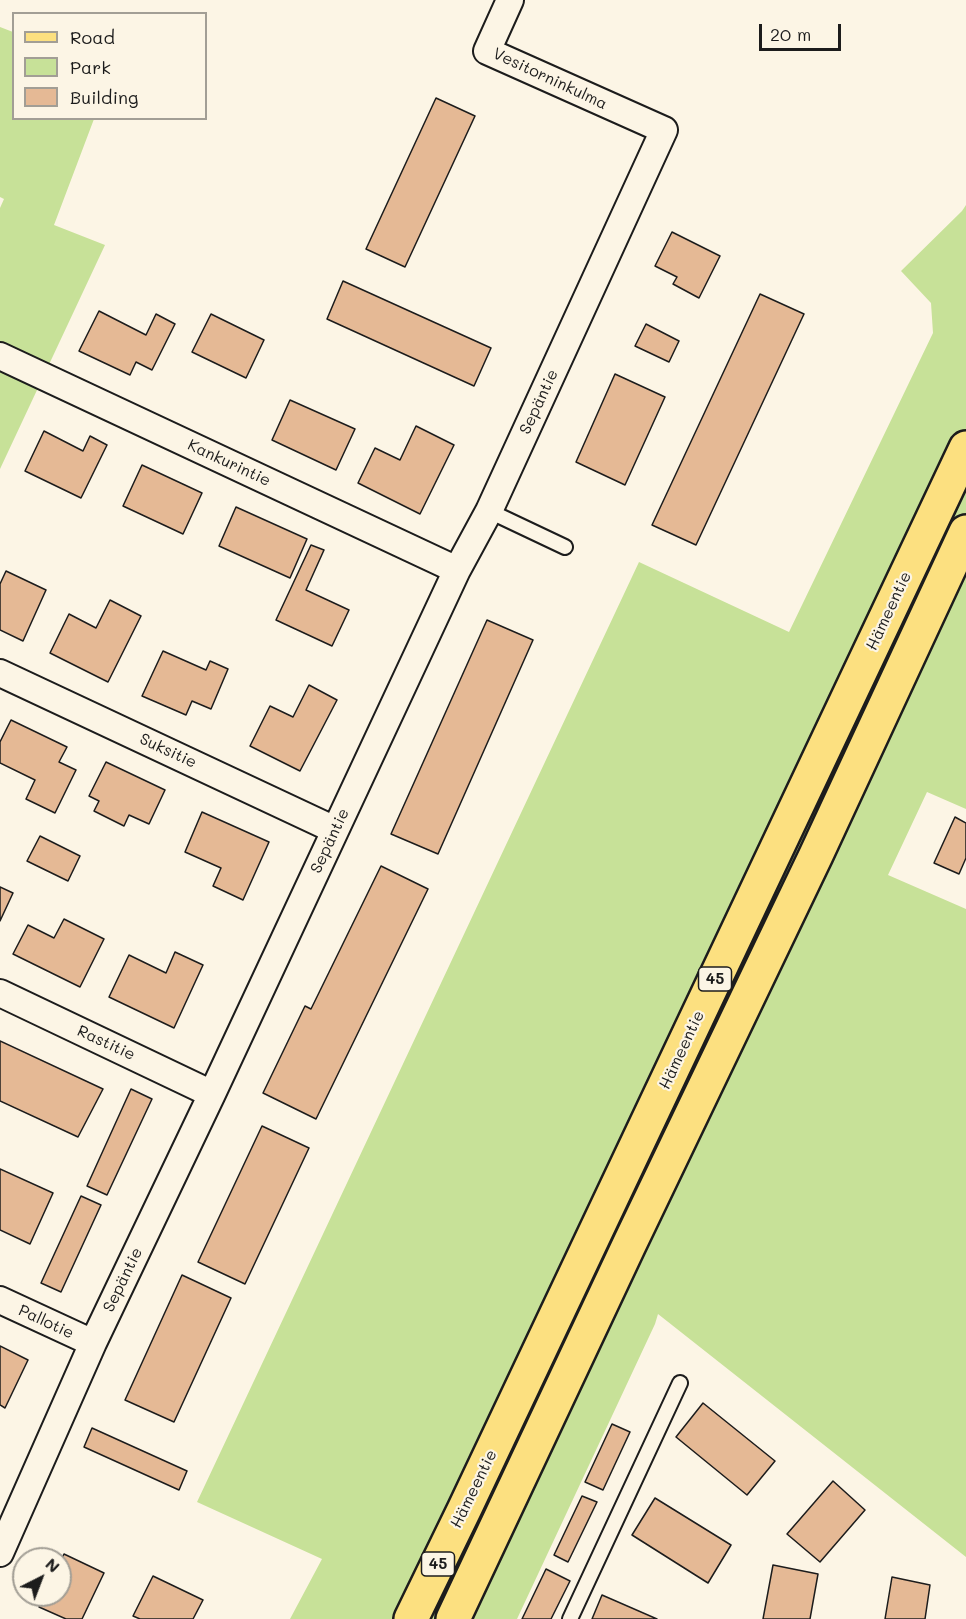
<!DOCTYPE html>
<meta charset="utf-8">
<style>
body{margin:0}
#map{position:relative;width:966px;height:1619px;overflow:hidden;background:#fcf5e5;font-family:Mali,sans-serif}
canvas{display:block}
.legend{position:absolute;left:12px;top:12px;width:195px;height:108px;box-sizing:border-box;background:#fcf5e5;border:2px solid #a29e95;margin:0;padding:8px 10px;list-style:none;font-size:18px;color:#1c1c1c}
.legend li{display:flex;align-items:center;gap:12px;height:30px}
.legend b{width:30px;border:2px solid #a29e95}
.north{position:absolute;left:12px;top:1547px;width:60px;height:60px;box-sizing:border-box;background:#fcf5e5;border:2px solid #a29e95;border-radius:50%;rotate:42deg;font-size:16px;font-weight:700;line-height:24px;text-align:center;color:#1c1c1c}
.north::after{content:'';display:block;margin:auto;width:21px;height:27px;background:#1c1c1c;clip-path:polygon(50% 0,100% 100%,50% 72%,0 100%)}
.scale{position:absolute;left:759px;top:24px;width:82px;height:27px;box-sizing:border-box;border:3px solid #1c1c1c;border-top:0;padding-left:8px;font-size:18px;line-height:21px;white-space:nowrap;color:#1c1c1c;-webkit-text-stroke:4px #fcf5e5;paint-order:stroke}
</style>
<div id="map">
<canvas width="966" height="1619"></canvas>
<ul class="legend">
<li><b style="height:8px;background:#fce080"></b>Road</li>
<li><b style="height:16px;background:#c7e198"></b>Park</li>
<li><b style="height:16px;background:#e5b995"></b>Building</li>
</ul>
<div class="north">N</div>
<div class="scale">20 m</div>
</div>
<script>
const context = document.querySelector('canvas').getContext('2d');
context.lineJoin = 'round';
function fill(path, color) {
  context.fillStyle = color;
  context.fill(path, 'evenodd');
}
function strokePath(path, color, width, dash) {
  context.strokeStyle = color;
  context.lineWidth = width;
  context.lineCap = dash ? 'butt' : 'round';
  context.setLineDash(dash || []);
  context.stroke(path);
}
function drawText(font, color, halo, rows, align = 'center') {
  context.font = font + ' Mali,sans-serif';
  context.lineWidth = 4.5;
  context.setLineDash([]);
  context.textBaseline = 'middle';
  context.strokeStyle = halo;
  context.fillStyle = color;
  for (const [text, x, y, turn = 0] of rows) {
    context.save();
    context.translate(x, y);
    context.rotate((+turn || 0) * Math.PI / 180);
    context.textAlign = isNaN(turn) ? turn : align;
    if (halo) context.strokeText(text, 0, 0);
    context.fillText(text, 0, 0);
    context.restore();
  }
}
fill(new Path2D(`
 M0 27 13 32 14 118 94 119 54 225 105 245 0 469V208L4 199 0 197Z
 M966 205V809L927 792 888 875 966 909V1557L658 1314 655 1324 517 1619H290L322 1559 197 1502 639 562 789 632 933 333 931 303 901 271 962 211Z`), '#c7e198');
const building = new Path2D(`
 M436 98 475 116 405 267 366 249Z
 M672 232 720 256 699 298 673 284 677 277 655 266Z
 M343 281 491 348 474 386 327 319Z
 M760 294 804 314 696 545 652 525Z
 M99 311 146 335 156 314 175 324 152 370 136 362 130 375 79 351Z
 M211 314 264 340 246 378 192 352Z
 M646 324 679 341 669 362 635 346Z
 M615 374 665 397 625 485 576 462Z
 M290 400 355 429 336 470 272 440Z
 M416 426 454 445 420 514 358 483 375 448 400 460Z
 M44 431 83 451 90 436 107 445 81 498 25 471Z
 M142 465 202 493 183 534 123 506Z
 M236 507 307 539 290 578 219 546Z
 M311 545 324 550 306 590 349 610 332 646 276 620Z
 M6 571 46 590 23 641 0 630V584Z
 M110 600 141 616 108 682 50 653 69 614 96 628Z
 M487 620 533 640 438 854 391 834Z
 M163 651 206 670 210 661 228 669 211 709 192 701 186 715 142 696Z
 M309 685 337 700 300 771 250 746 270 706 293 717Z
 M11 720 67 747 59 762 76 770 55 813 26 799 35 780 0 763V742Z
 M106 762 165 790 149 824 129 815 124 826 94 811 99 801 89 796Z
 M202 812 269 842 243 900 213 886 221 868 185 852Z
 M955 817 966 823V858L959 874 934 863Z
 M40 836 80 856 68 881 27 861Z
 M381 866 428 889 316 1119 263 1093 305 1006 311 1009Z
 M0 887 13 893 0 921Z
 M64 919 104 939 80 987 13 954 28 925 54 938Z
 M175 952 203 965 174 1028 109 997 129 955 166 973Z
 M0 1041 103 1089 78 1137 0 1101Z
 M131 1089 152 1099 107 1195 87 1186Z
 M262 1126 309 1148 245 1284 198 1262Z
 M0 1169 53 1193 30 1244 0 1230Z
 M81 1196 101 1205 61 1292 41 1283Z
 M182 1275 231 1298 174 1422 125 1400Z
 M0 1346 28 1360 5 1408 0 1405Z
 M703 1403 775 1461 747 1495 676 1437Z
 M612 1424 630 1432 603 1490 585 1482Z
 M92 1428 187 1471 179 1490 84 1447Z
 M833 1481 865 1510 820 1562 787 1534Z
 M582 1496 597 1502 568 1562 554 1555Z
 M655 1498 731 1545 708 1583 632 1535Z
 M64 1554 104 1573 82 1619H66L39 1607 45 1595H60V1562Z
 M773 1565 818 1574 810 1619H763Z
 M546 1569 570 1581 551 1619H522Z
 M153 1576 203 1600 193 1619H140L133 1616Z
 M892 1577 930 1585 925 1619H885Z
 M602 1595 657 1619H592Z`);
fill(building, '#e5b995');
strokePath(building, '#1c1c1c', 1.5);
const lane = new Path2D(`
 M489 511 565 547
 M570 1619 680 1383`);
const street = new Path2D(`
 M0 356 457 570
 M0 673 335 830
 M0 993 212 1094
 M0 1300 93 1343
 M0 1553 93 1343 212 1094 457 570 489 511 664 130 487 51 510 0`);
const primary = new Path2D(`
 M411 1619 464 1510 966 448
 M453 1619 629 1245 816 855 966 532`);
strokePath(lane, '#1c1c1c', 18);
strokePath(street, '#1c1c1c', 30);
strokePath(primary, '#1c1c1c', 38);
strokePath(lane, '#fcf5e5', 14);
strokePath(street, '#fcf5e5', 26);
strokePath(primary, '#fce080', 33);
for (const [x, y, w] of [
 [715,979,33],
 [438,1564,33]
]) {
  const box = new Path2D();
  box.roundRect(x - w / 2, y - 12, w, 24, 4.5);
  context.fillStyle = '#fcf5e5';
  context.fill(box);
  strokePath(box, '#1c1c1c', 1.5);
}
drawText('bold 15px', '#1c1c1c', null, [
 ["45",715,979],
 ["45",438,1564]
]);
drawText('16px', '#1c1c1c', '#fcf5e5', [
 ["Vesitorninkulma",550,79,25],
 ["Sepäntie",539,402,-65],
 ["Kankurintie",229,463,25],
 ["Hämeentie",889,611,-65],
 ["Suksitie",168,751,25],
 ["Sepäntie",330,841,-65],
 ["Rastitie",106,1043,25],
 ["Hämeentie",682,1050,-65],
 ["Sepäntie",123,1280,-64],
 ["Pallotie",46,1322,25],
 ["Hämeentie",474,1489,-64]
]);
</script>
